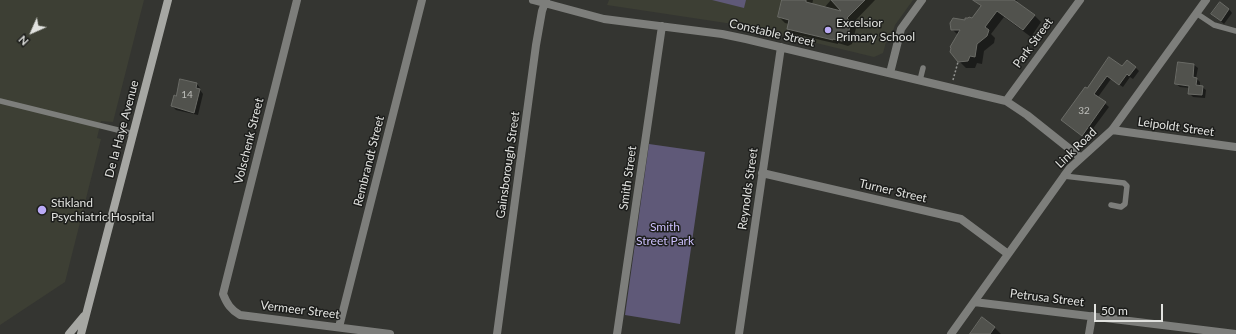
<!DOCTYPE html>
<style>
body{margin:0}
#map{position:relative;width:1236px;height:334px;overflow:hidden;background:#343531;font-family:Lato,sans-serif}
canvas{display:block}
.north{position:absolute;left:12px;top:12px;width:40px;height:40px;-webkit-text-stroke:3px #1c1d1b;paint-order:stroke;rotate:225deg;font-size:11px;font-weight:700;line-height:16px;text-align:center;color:#e1e2df}
.north::after{content:'';display:block;margin:auto;width:14px;height:18px;background:#e1e2df;clip-path:polygon(50% 0,100% 100%,50% 72%,0 100%)}
.scale{position:absolute;left:1094px;top:304px;width:69px;height:18px;box-sizing:border-box;border:2px solid #e1e2df;border-top:0;padding-left:5px;font-size:12px;line-height:14px;white-space:nowrap;color:#e1e2df;-webkit-text-stroke:3px #1c1d1b;paint-order:stroke}
</style>
<div id="map">
<canvas width="1236" height="334"></canvas>
<div class="north">N</div>
<div class="scale">50 m</div>
</div>
<script>
const context = document.querySelector('canvas').getContext('2d');
context.lineJoin = 'round';
function fill(path, color) {
  context.fillStyle = color;
  context.fill(path, 'evenodd');
}
function strokePath(path, color, width, dash) {
  context.strokeStyle = color;
  context.lineWidth = width;
  context.lineCap = dash ? 'butt' : 'round';
  context.setLineDash(dash || []);
  context.stroke(path);
}
function drawText(font, color, halo, rows, align = 'center') {
  context.font = font + ' Lato,sans-serif';
  context.lineWidth = 3;
  context.setLineDash([]);
  context.textBaseline = 'middle';
  context.strokeStyle = halo;
  context.fillStyle = color;
  for (const [text, x, y, turn = 0] of rows) {
    context.save();
    context.translate(x, y);
    context.rotate((+turn || 0) * Math.PI / 180);
    context.textAlign = isNaN(turn) ? turn : align;
    if (halo) context.strokeText(text, 0, 0);
    context.fillText(text, 0, 0);
    context.restore();
  }
}
fill(new Path2D(`
 M0 0H144L113 122 101 121 97 138 101 139 65 282 0 325Z
 M609 0H913L895 25 892 34 888 35 883 53 874 57 746 26 607 5Z`), '#3d3f34');
fill(new Path2D(`
 M712 0H746L744 8Z
 M649 144 705 152 680 324 625 315Z`), '#5f5978');
fill(new Path2D(`
 M783 0H813L812 5 824 8 831 0H875L852 24 856 28 852 44 848 46 838 43V44L794 34 788 29 789 24 785 23 779 17Z
 M973 0H1017L1016 2 1034 15 1041 22 1031 37 1004 17 991 34 995 38 994 43 984 51 982 64 977 63 975 68H966L959 61 958 35 952 29 966 21 973 19 982 7Z
 M1229 9 1232 13 1224 24 1213 14Z
 M1109 59 1122 68 1135 67 1139 71 1133 79 1130 77 1123 87 1111 79 1098 97 1109 107 1086 138 1066 123 1087 90Z
 M1179 63 1194 65 1198 68 1196 78 1200 82V87H1202L1206 90 1205 98 1193 97 1189 93 1190 88 1180 87 1176 84Z
 M197 84 200 88V90L203 94 198 115 176 110 172 106 177 97Z
 M982 319 995 328 1001 334H971Z`), '#0007');
const building = new Path2D(`
 M782 0H806V2L841 11 831 0H865L847 18 851 22 847 39 842 41 833 39V40L787 29 789 20 778 17Z
 M973 0H1014L1035 15 1023 30 997 11 985 27 989 30 987 36 977 44 975 57 970 56 968 61 958 62 950 52 951 48 950 47 960 30H951L950 23 953 18 965 20V18H968L969 17 972 18 981 6Z
 M1220 2 1229 9 1221 21 1211 14Z
 M1109 57 1122 66 1127 60 1136 67 1129 76 1127 74 1119 85 1107 76 1094 94 1106 102 1082 136 1061 120 1085 87 1087 88Z
 M1178 62 1194 64 1193 77 1197 78 1196 85 1203 86 1202 95 1188 94 1189 86 1175 84Z
 M180 79 197 83 196 88 200 89 194 113 171 106 174 95 176 96Z
 M982 317 995 327 990 334H970Z`);
fill(building, '#51524d');
strokePath(building, '#6a6b66', 1);
strokePath(new Path2D(`
 M953 80 958 62`), '#929390', 1.5, [2, 2]);
strokePath(new Path2D(`
 M1196 13 1214 25 1236 31
 M920 80 923 68
 M0 101 134 134
 M1064 176 1124 183 1127 186 1125 204 1121 207 1111 205`), '#7d7e7b', 5.5);
strokePath(new Path2D(`
 M297 0 223 294C227 304 231 310 240 315L390 334
 M533 0 604 19 722 34 746 39 1006 101 1027 115 1081 158
 M890 73 901 29 922 0
 M1006 101 1080 0
 M1112 130 1236 147
 M762 173 961 219 1008 254
 M974 302 1236 334
 M339 327 422 0
 M497 334 536 45 542 11 546 0
 M617 334 662 26
 M739 334 781 47
 M951 334 1064 176 1070 168 1112 130 1206 0
 M1089 334 1092 316`), '#7d7e7b', 8);
strokePath(new Path2D(`
 M69 334 84 316
 M81 334 168 0`), '#a6a7a3', 8);
for (const [x, y, r, color] of [
 [828,30,4,"#baaaf6"],
 [42,210,5,"#baaaf6"]
]) {
  const dot = new Path2D();
  dot.arc(x, y, r, 0, 2 * Math.PI);
  context.fillStyle = color;
  context.fill(dot);
  strokePath(dot, '#1c1d1b', 1.5);
}
drawText('10px', '#bdbeba', null, [
 ["14",187,95],
 ["32",1084,111]
]);
drawText('12px', '#e1e2df', '#1c1d1b', [
 ["Excelsior",836,23],
 ["Primary School",836,37],
 ["Stikland",51,203],
 ["Psychiatric Hospital",51,217]
], 'left');
drawText('12px', '#e1e2df', '#1c1d1b', [
 ["Constable Street",772,33,13],
 ["Park Street",1033,43,-54],
 ["Leipoldt Street",1176,127,8],
 ["De la Haye Avenue",122,129,-75],
 ["Volschenk Street",249,141,-76],
 ["Link Road",1076,148,-44],
 ["Rembrandt Street",369,161,-76],
 ["Gainsborough Street",508,165,-82],
 ["Smith Street",628,178,-82],
 ["Reynolds Street",748,189,-82],
 ["Turner Street",893,191,13],
 ["Petrusa Street",1047,298,7],
 ["Vermeer Street",300,310,7]
]);
drawText('12px', '#cbbffb', '#1c1d1b', [
 ["Smith",665,227],
 ["Street Park",665,241]
]);
</script>
